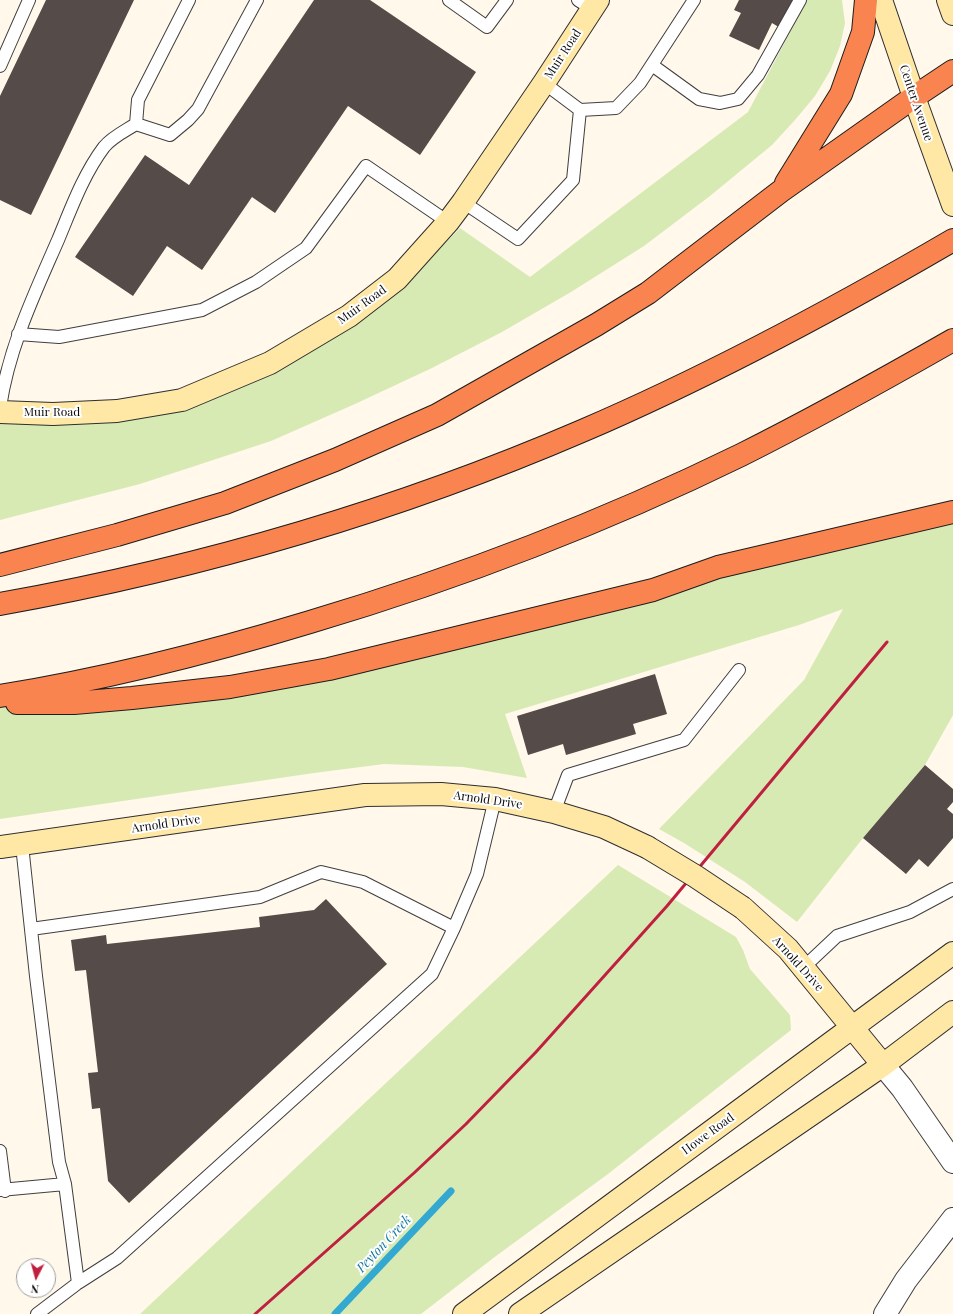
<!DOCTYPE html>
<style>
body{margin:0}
#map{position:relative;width:953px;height:1314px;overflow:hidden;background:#fff8eb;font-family:"Playfair Display",serif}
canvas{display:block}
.north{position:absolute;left:16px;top:1258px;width:40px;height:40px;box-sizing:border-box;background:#fff;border:1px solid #9e9e9e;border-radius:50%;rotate:186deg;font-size:11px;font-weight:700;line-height:16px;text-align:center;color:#0c0c0c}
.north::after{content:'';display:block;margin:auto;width:14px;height:18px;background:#c0203f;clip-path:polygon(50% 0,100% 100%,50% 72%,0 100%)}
</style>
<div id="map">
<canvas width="953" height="1314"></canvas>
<div class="north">N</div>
</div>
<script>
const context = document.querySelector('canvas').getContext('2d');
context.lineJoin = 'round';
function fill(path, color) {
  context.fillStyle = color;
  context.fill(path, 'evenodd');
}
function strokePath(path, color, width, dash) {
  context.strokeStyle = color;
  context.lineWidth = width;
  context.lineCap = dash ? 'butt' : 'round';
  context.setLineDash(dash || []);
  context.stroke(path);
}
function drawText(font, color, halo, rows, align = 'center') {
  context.font = font + ' "Playfair Display",serif';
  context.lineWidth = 4;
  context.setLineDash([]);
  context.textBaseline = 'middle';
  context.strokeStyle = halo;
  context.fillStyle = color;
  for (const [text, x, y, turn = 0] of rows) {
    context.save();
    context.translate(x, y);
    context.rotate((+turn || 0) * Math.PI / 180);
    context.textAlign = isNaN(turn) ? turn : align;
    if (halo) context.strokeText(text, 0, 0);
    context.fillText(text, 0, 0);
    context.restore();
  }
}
fill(new Path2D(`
 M807 0H842L845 23 840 46 830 71 815 96 795 120 772 145 710 196 644 246 571 292 502 332 432 368 355 404 271 441 140 484 0 520V412L182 400 403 286 460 228 530 277 748 112Z
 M953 512V715L925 765 863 838 797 922 745 882 684 843 659 829 804 680 843 609 799 625 505 714 527 778 463 767 384 764 314 773 0 819V703L230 687Z
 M618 865 736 937 743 950 750 969 790 1015 791 1030 608 1174 496 1256 421 1314H140Z`), '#d8eab4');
strokePath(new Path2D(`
 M335 1314 451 1191`), '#33a9d1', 7);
fill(new Path2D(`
 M46 0H134L31 215 0 200V96Z
 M314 0H370L476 72 420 155 348 106 275 213 252 197 202 270 167 246 133 296 75 257 145 155 189 185Z
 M739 0H797L782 29 772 23 759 50 729 36 741 13 734 10Z
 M655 674 667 714 633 724 636 734 566 755 563 744 528 755 517 716Z
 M925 765 953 789V802L947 809 953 814V838L928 867 919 859 906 874 863 838Z
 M326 899 387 964 129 1203 108 1181 100 1108 92 1109 88 1073 98 1072 86 970 75 971 71 940 106 935 107 944 260 927 259 917 314 910Z`), '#554b48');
const lane = new Path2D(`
 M189 0 138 100 136 124 170 135 188 120 198 109 257 0
 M449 0 487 27 507 0
 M578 0 592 9
 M652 65 699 99 720 103 738 99 758 75 800 0
 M0 66 29 0
 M544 83 580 110 616 108 640 83 694 0
 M463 202 518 239 573 180 580 110
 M18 334 59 337 202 310 256 282 306 248 366 166 448 222
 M0 407C9 347 34 295 58 240 71 209 83 175 104 147 112 137 125 131 136 124
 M554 812 568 775 684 740 739 670
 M22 845 36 976 59 1162 65 1184 78 1283
 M454 928 477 874 495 799
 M31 929 260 897 321 872 363 882 454 928 432 974 117 1258 78 1283 37 1314
 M803 968 837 936 910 912 953 889
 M0 1151 5 1191
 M0 1190 65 1184`);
const street = new Path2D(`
 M883 1065 902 1088 953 1162
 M885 1314 906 1280 953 1219`);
const secondary = new Path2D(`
 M881 0 914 97 953 205
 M948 0 953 14
 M0 412 53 414 117 411 182 400 270 363 349 316 397 279 448 222 463 202 544 83 598 0
 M0 847 365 795 441 794 495 799 554 812 604 827 647 847
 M743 908 788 949 883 1065
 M464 1314 953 953
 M520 1314 883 1065 953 1012`);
const highway = new Path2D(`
 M786 183 841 94 863 32 866 0
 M0 565 117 535 225 503 335 460 437 415 596 325 648 293 781 191 914 97 953 71
 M0 604C200 568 396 511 582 431 710 376 833 310 953 240
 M0 696C105 679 208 653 310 622 458 578 602 523 741 455 813 419 883 380 953 340
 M17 703H74L132 698 230 687 329 669 653 590 718 567 953 512`);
strokePath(lane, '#3f3f3f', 14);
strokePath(street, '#3f3f3f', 24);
strokePath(secondary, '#2e2e2e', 24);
strokePath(highway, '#1d1d1d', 24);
strokePath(lane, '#fff', 12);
strokePath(street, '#fff', 22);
strokePath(secondary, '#ffe8a6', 22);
strokePath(highway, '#f9844f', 22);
strokePath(new Path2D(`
 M255 1314 414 1173 466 1124 536 1052 667 906 887 642`), '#c0203f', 3);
const secondaryBridge = new Path2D(`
 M647 847 695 876 743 908`);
strokePath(secondaryBridge, '#2e2e2e', 24, []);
strokePath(secondaryBridge, '#ffe8a6', 22);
drawText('12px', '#0c0c0c', '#fff', [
 ["Muir Road",563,54,-57],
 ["Center Avenue",916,103,71],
 ["Muir Road",362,305,-36],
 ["Muir Road",52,412],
 ["Arnold Drive",488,800,8],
 ["Arnold Drive",166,824,-8],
 ["Arnold Drive",798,964,48],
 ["Howe Road",708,1134,-36]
]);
drawText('italic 13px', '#1278a2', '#fff', [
 ["Peyton Creek",384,1244,-47]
]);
</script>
